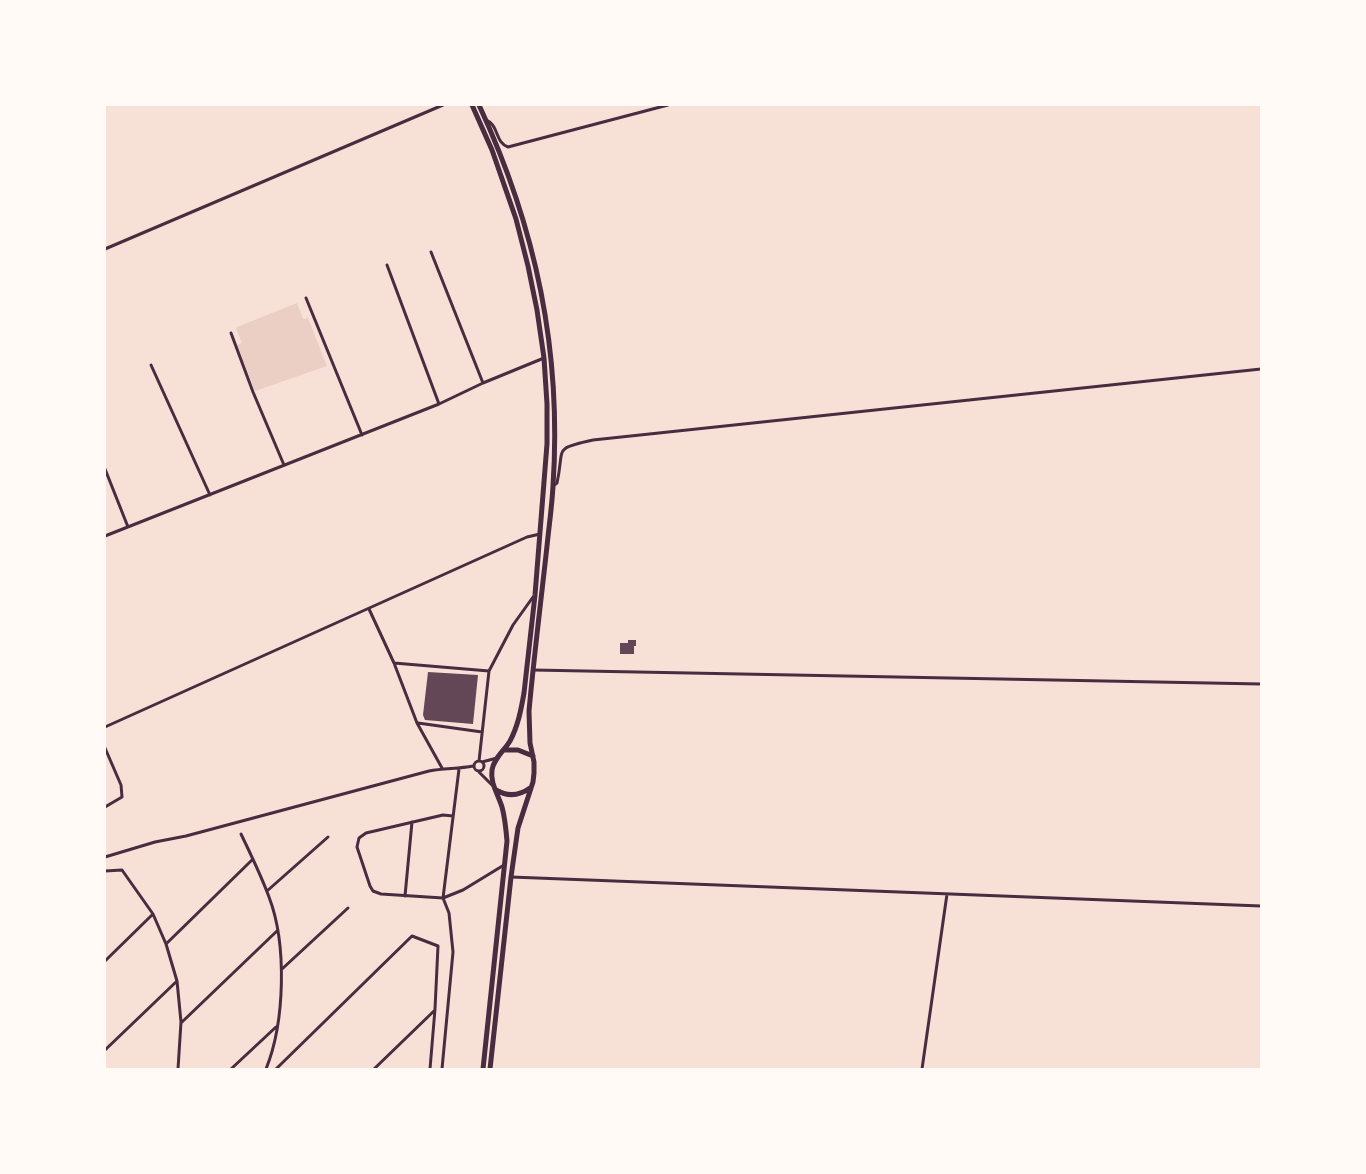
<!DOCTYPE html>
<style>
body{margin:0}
#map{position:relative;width:1366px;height:1174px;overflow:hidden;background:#f7e1d7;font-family:"PT Sans Narrow",sans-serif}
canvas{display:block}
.frame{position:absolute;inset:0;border:106px solid #fffaf5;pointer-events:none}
</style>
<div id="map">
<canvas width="1366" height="1174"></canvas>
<div class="frame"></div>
</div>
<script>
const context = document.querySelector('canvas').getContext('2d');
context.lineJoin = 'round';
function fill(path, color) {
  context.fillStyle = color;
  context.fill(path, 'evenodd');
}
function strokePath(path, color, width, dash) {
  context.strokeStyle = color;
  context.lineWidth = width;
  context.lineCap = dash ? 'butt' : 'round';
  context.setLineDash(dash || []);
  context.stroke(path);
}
fill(new Path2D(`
 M297 303 303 319 308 318 327 366 255 391 237 345 242 343 236 329 237 327Z`), '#ebcfc5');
fill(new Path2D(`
 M628 640H636V646H634V654H620V643H628Z
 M428 672 478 675 473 724 425 720 423 715Z`), '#644757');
strokePath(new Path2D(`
 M486 120C499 125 495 143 508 147L668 105
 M105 249 443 105
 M431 252 483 383
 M387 265 439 404
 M306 298 362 435
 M231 333 253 392 284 465
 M151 365 210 495
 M105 469 128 527
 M553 486 557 483C565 447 552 449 593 440L1261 369
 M105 536 439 404 483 383 544 358
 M369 609 394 663 417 723 442 768
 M394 663 489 671
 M533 670 1261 684
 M418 723 482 732
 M105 727 527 537 540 534
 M105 748 121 785 122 797 105 807
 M474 766a5 5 0 1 1 10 0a5 5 0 1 1-10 0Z
 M479 761 489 671 513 625 533 597
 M482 762 497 758
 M479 772 492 785
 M453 816 443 815 366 833 359 838 357 847 370 886 373 891 381 894 443 898 463 890 504 865
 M241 834C251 855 261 875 269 897 287 944 285 1022 266 1069
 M105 857 155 842 186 836 429 771C444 768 458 769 473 766
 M105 871 122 870 153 914 166 944 177 981 181 1022 178 1069
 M511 877 1261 906
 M267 891 328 837
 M405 896 412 822
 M166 944 253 859
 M105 961 153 914
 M282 969 348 908
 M182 1022 278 930
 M105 1050 177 981
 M231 1069 276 1027
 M276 1069 412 936 438 946 435 1009 430 1069
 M374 1069 435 1010
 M442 1069 453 952 449 913 443 898 459 769
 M922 1069 947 894`), '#4a2c40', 3);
strokePath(new Path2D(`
 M472 105 492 150 516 219 528 266 537 310 544 358 547 404V444L535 595 524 693C521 710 518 726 510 741 504 751 494 758 492 770 490 783 498 794 502 807 505 818 506 829 507 841L483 1069
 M479 105C536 228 562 351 553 486 552 506 549 526 547 546 541 601 534 656 529 711L530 743 534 762V773L533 782 518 828 511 877 490 1069
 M504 750H518L533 756
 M496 790C508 797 519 796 530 788`), '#4a2c40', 5);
</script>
